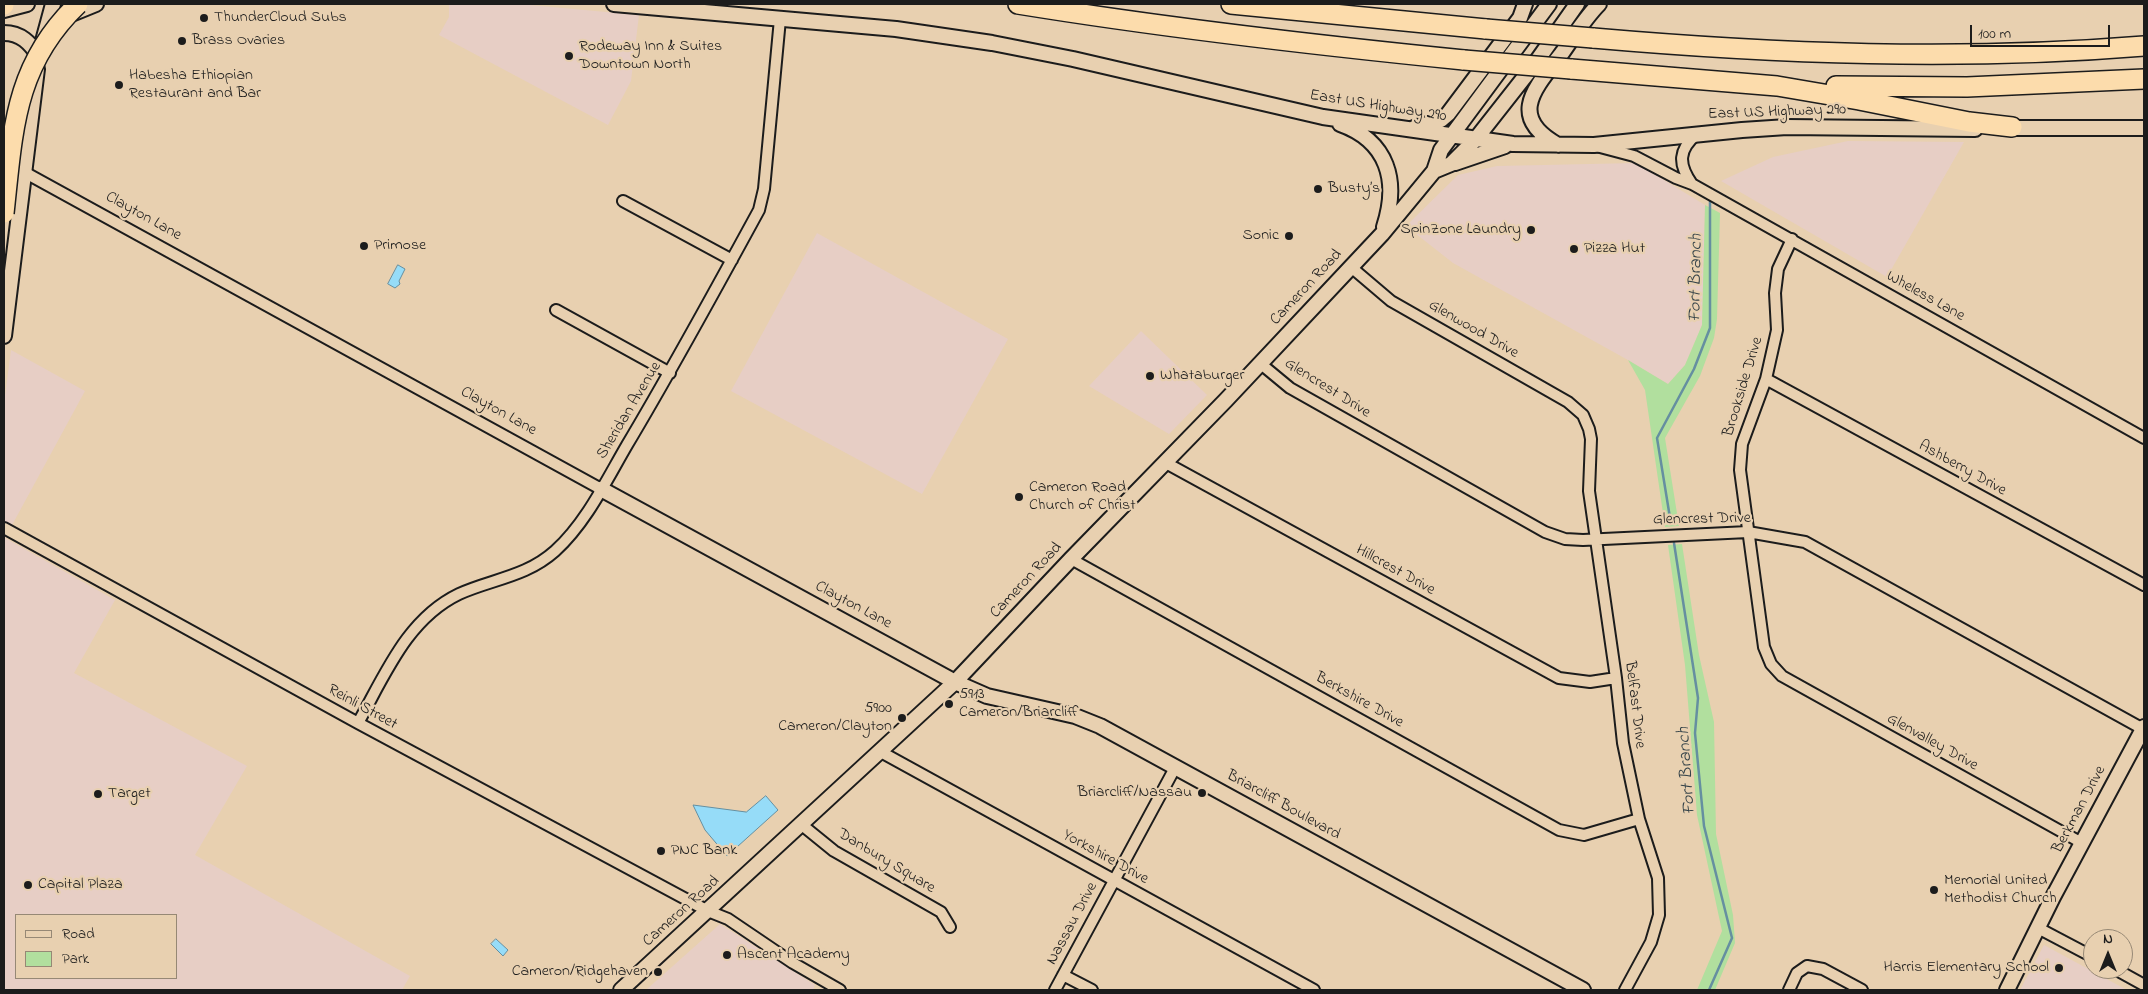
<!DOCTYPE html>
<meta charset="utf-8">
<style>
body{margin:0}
#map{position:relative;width:2148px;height:994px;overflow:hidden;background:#e8d0b0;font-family:"Indie Flower",sans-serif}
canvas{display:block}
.frame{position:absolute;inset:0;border:5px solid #1c1c1c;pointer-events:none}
.legend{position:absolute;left:15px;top:914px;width:162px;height:65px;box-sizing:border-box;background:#e8d0b0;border:1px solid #968875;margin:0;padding:6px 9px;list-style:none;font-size:15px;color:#1c1c1c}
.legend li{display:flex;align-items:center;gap:10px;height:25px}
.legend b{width:25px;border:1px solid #968875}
.north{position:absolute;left:2083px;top:929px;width:50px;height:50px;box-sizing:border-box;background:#e8d0b0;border:1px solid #968875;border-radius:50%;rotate:0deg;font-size:14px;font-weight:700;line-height:20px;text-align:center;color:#1c1c1c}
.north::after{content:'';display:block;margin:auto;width:18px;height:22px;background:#1c1c1c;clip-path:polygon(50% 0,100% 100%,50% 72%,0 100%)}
.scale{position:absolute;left:1970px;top:25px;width:140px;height:22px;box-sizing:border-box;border:2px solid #1c1c1c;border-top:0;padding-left:6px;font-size:15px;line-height:18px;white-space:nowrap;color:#1c1c1c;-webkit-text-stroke:4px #e8d0b0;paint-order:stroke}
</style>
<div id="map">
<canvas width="2148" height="994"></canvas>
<div class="frame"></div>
<ul class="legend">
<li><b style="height:6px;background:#e8d0b0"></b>Road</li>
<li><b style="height:14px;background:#b1df9e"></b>Park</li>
</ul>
<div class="north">N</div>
<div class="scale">100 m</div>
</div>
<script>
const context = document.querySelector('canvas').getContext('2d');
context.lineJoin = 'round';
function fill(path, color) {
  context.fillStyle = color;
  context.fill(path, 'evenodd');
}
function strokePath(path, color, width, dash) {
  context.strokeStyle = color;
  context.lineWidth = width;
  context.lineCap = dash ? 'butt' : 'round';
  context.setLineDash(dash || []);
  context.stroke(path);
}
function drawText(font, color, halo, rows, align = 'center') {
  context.font = font + ' "Indie Flower",sans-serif';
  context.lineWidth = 4.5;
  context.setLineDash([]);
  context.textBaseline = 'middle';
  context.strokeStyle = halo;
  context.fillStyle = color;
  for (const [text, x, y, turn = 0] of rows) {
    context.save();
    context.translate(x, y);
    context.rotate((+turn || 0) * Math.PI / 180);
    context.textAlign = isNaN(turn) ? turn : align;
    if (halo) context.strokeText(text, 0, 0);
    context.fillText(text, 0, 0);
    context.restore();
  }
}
fill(new Path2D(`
 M449 4H519L639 15 631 81 608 125 439 35 449 17Z
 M1848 141 1964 142 1887 277 1721 181 1773 157Z
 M1636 163 1705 205 1702 325 1685 365 1668 384 1628 360 1453 263 1406 226 1458 175 1497 166Z
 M817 233 1008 339 922 494 731 391Z
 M1141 331 1207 395 1169 434 1089 386Z
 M11 350 85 391 5 538 115 600 74 673 247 766 195 855 410 976 402 990H4V403ZM16 915H176V978H16Z
 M720 924 815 985 813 990H646Z
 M2044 945 2127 990H2020Z`), '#e7cec5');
fill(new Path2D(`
 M1705 205 1720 213 1717 319 1714 338 1700 376 1665 438 1679 526 1665 527 1645 390 1628 360 1668 384 1685 365 1702 325Z
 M1682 544 1699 655 1714 722 1716 834 1733 915 1735 943 1715 990H1697L1722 931 1697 815 1685 665 1668 545Z`), '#b1df9e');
const water = new Path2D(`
 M398 265 405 269 399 281 400 284 395 288 388 284Z
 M766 796 778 810 727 856 705 830 693 805 746 812Z
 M496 939 508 950 503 956 491 944Z`);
fill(water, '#96dcf8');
strokePath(water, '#658fa0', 1);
strokePath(new Path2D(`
 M1671 524 1657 438 1694 369 1710 328V200
 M1674 543 1698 698 1695 733 1704 826 1732 938 1709 990`), '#658fa0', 2.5);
const street = new Path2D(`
 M1600 147 1634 156 1676 178 1692 184 2144 438
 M24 172 601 489
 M1692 184C1678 164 1678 150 1697 134
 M623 201 732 260
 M1792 239 1778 269 1775 293 1777 330 1766 379 1742 444 1740 470 1764 647 1771 664 1782 676 2082 843
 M1351 267 1391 301 1568 402 1583 415 1589 429 1591 439 1589 491 1616 678 1623 743 1639 819 1658 878 1659 915 1651 942 1625 990
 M556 310 670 373
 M1261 364 1290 388 1545 532 1565 539 1583 540 1748 532 1805 542 2143 729
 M1766 379 2144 585
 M1166 463 1559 678 1590 682 1616 678
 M4 528 358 723 708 911 728 919 793 963 840 990
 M1071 559 1559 830 1584 835 1639 819
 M358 723C385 675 407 619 459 594 492 579 526 577 555 551 586 523 606 481 627 445 673 368 716 289 759 210L764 189 780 19
 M881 752 1314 990
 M802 825 834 851 941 912 950 927
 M2038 928 2093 957
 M2115 969 2144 985
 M1063 975 1092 990
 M1055 990 1176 766
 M1789 990 1797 973 1807 966 1823 969 1862 990`);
const secondary = new Path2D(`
 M614 4 896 29 992 43 1073 59 1323 117 1513 144 1594 145 1742 130 1787 127 1975 129
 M4 10 27 4
 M69 15 96 4
 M4 33C21 33 30 43 39 56
 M43 41 53 4
 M1340 124C1388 141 1399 181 1384 227
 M1414 128 1441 120 1448 114 1520 18 1525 4
 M2004 128H2144
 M1558 145C1506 116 1536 87 1562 53 1574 36 1585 18 1599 4
 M1455 163 1505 146
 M1434 171 1451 164 1475 140 1534 65 1577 4
 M4 336 37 69
 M601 489 955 682 987 696 1075 716 1100 726 1583 990
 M621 990 955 682 1071 559 1226 400 1382 234 1434 171 1441 150 1549 4
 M2007 990 2053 897 2144 727`);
const highway = new Path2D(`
 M1018 4C1166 28 1314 45 1464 60
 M1231 4 1486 29
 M4 5V4
 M1593 38C1776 54 1961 61 2144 46
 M1571 69 1777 86 1859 100 1969 122 2012 127
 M1836 86 1967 87 2144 79`);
strokePath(street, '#1c1c1c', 14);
strokePath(secondary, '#1c1c1c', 18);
strokePath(highway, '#1c1c1c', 22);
strokePath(street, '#e8d0b0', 10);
strokePath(secondary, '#e8d0b0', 14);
strokePath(highway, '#fcdcac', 19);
const highwayBridge = new Path2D(`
 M1486 29 1593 38
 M1464 60 1571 69
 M4 213C13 131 14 65 78 4`);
strokePath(highwayBridge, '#1c1c1c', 22, []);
strokePath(highwayBridge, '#fcdcac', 19);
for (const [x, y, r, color] of [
 [204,18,5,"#1c1c1c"],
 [182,41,5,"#1c1c1c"],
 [569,56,5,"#1c1c1c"],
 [119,85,5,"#1c1c1c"],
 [1318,189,5,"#1c1c1c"],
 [1531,230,5,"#1c1c1c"],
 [1289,236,5,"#1c1c1c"],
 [364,246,5,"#1c1c1c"],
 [1574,249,5,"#1c1c1c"],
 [1150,376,5,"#1c1c1c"],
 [1019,497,5,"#1c1c1c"],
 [949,704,5,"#1c1c1c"],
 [902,718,5,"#1c1c1c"],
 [1202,793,5,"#1c1c1c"],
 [98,794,5,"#1c1c1c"],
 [661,851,5,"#1c1c1c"],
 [28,885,5,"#1c1c1c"],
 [1934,890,5,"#1c1c1c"],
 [727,955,5,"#1c1c1c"],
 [2059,968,5,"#1c1c1c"],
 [658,972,5,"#1c1c1c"]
]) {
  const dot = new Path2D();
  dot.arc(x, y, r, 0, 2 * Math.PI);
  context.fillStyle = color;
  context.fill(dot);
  strokePath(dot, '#e8d0b0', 2);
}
drawText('16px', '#1c1c1c', '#e8d0b0', [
 ["ThunderCloud Subs",214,18],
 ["Brass Ovaries",192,41],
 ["Rodeway Inn & Suites",579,47],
 ["Downtown North",579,65],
 ["Habesha Ethiopian",129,76],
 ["Restaurant and Bar",129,94],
 ["Busty’s",1328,189],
 ["SpinZone Laundry",1521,230,"right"],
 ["Sonic",1279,236,"right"],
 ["Primose",374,246],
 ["Pizza Hut",1584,249],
 ["Whataburger",1160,376],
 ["Cameron Road",1029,488],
 ["Church of Christ",1029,506],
 ["5913",959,695],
 ["Cameron/Briarcliff",959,713],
 ["5900",892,709,"right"],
 ["Cameron/Clayton",892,727,"right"],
 ["Briarcliff/Nassau",1192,793,"right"],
 ["Target",108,794],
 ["PNC Bank",671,851],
 ["Memorial United",1944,881],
 ["Methodist Church",1944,899],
 ["Capital Plaza",38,885],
 ["Ascent Academy",737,955],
 ["Harris Elementary School",2049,968,"right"],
 ["Cameron/Ridgehaven",648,972,"right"]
], 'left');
drawText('16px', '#1c1c1c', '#e8d0b0', [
 ["East US Highway 290",1378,107,9],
 ["East US Highway 290",1777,113,-2],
 ["Clayton Lane",143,217,29],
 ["Cameron Road",1307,288,-47],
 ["Wheless Lane",1925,297,29],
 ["Glenwood Drive",1473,330,30],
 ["Brookside Drive",1744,387,-73],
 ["Glencrest Drive",1327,389,32],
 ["Sheridan Avenue",630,411,-59],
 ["Clayton Lane",498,412,29],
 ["Ashberry Drive",1962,469,29],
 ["Glencrest Drive",1702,520,-1],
 ["Hillcrest Drive",1395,571,29],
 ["Cameron Road",1027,581,-47],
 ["Clayton Lane",853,606,28],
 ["Berkshire Drive",1359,701,29],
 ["Belfast Drive",1634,705,83],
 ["Reinli Street",362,708,29],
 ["Glenvalley Drive",1932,743,29],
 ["Briarcliff Boulevard",1283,806,29],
 ["Berkman Drive",2080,810,-62],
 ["Yorkshire Drive",1105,858,29],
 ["Danbury Square",886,862,31],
 ["Cameron Road",682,912,-42],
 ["Nassau Drive",1073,924,-62]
]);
drawText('italic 18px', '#344248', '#e8d0b0', [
 ["Fort Branch",1697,278,-89],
 ["Fort Branch",1688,771,-94]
]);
</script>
